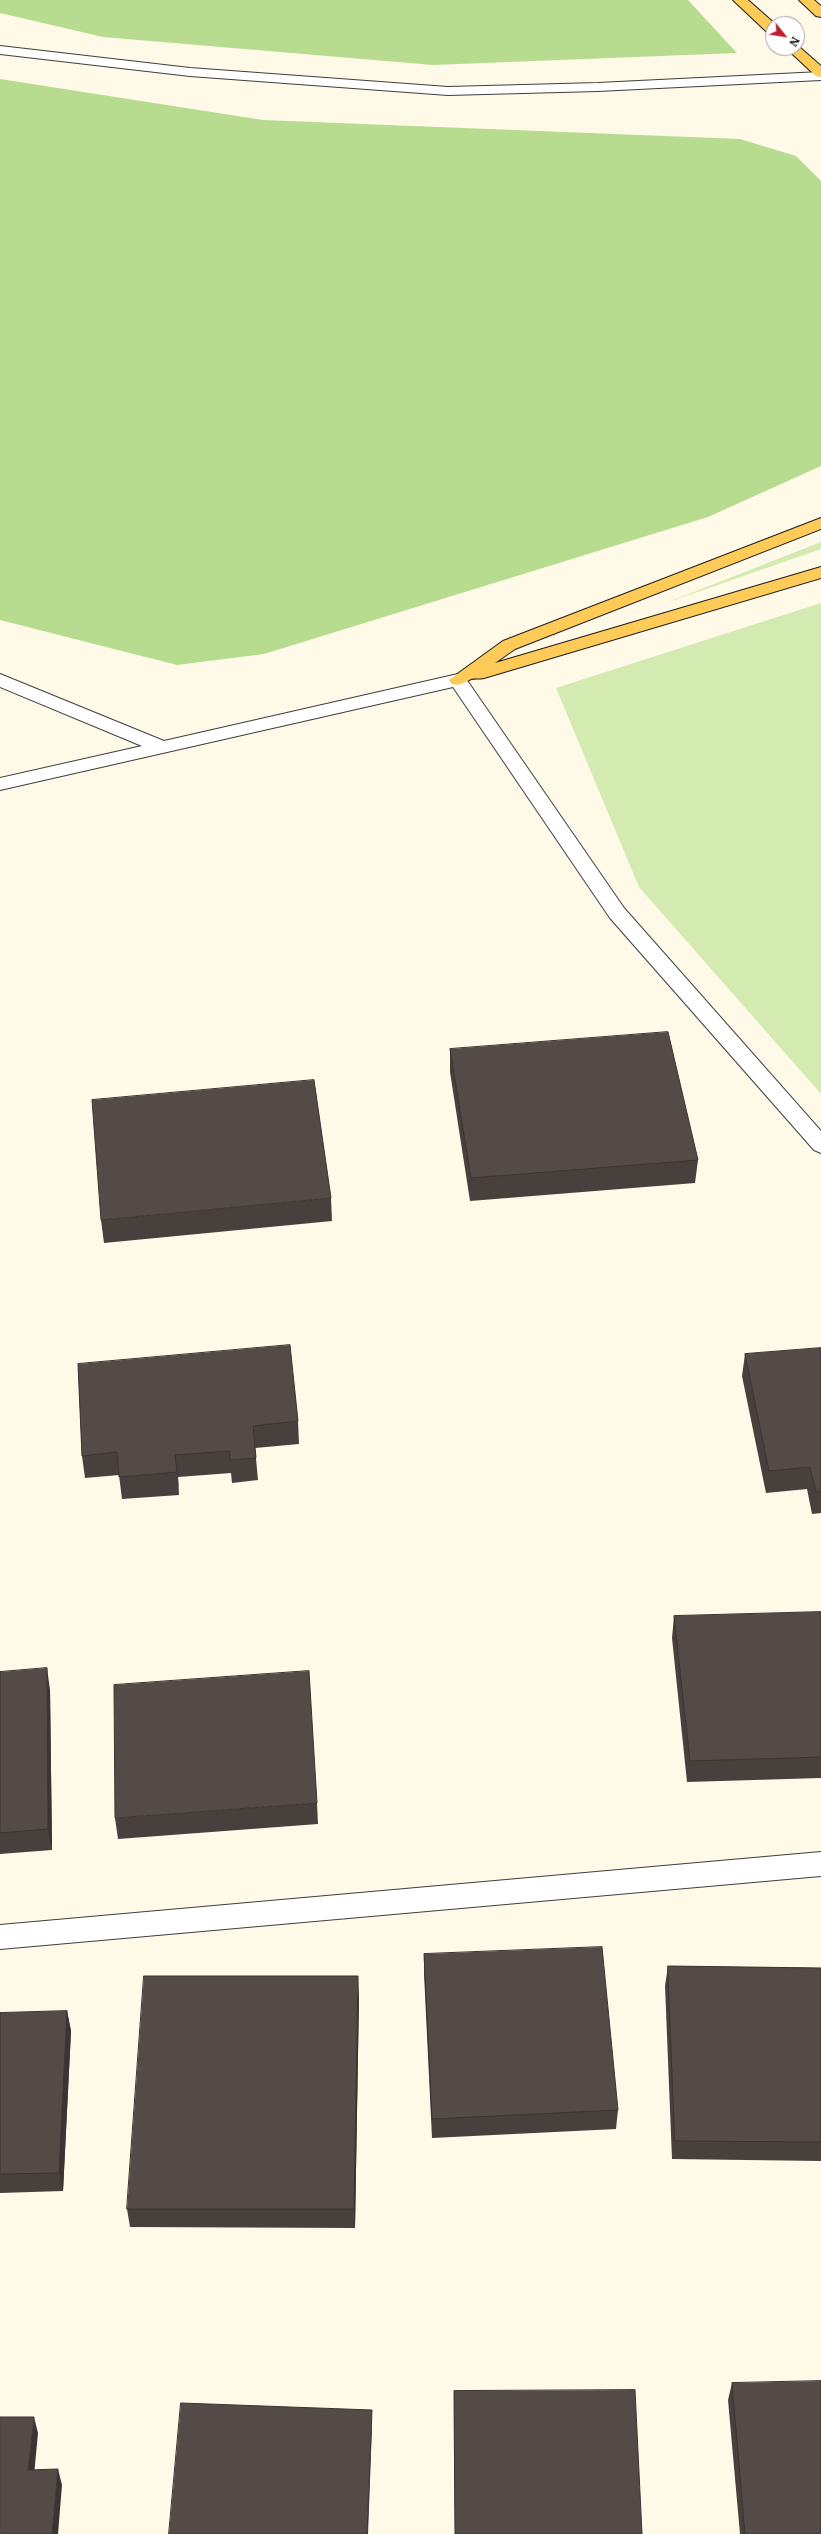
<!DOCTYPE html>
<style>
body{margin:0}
#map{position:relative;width:821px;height:2534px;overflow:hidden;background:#fff9e8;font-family:Merriweather,serif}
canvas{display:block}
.north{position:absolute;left:765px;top:16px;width:40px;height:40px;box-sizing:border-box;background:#fff;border:1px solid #9d9d9d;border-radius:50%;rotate:120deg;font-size:11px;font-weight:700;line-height:16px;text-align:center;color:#0b0b0b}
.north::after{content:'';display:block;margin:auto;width:14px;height:18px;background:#c01e31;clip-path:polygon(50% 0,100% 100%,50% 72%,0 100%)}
</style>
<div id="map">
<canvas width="821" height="2534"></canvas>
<div class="north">N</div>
</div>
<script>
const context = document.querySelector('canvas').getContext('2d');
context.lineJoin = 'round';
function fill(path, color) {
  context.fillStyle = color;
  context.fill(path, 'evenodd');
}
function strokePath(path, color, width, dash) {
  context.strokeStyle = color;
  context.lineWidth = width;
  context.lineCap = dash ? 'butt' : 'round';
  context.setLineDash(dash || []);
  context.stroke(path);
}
fill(new Path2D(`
 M821 542V549L663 604Z
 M821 603V1094L639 887 556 688Z`), '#d3eab1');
fill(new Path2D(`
 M0 0H688L737 53 433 65 103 37 0 13Z
 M0 79 263 120 740 139 796 156 821 181V466L708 517 264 654 177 665 0 620Z`), '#b7dc90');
const minor = new Path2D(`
 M0 46 190 68 448 87 598 83 821 72V80L598 91 448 95 190 76 0 54Z
 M0 674 164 741 458 674 464 676 624 908 821 1131V1153L814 1150 610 918 453 687 0 790V778L142 746 0 687Z
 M821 1852V1876L0 1949V1925Z`);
const major = new Path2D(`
 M733 0H748L775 24 773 34 768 33Z
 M799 0H814L821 6V17L816 16Z
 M797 45 821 66V77L816 76 786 48H797Z
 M821 518V529L515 649 495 663 821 567V578L484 678C480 679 474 678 471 679 463 683 461 686 452 684L449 680 503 641Z`);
strokePath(minor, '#3e3e3e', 2);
strokePath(major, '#1c1c1c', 2);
fill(minor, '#fff');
fill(major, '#ffcb58');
fill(new Path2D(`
 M450 1049 698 1160 695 1183 470 1201 450 1072Z
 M331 1198 332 1221 104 1243 101 1220Z
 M821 1348V1513L812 1514 807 1489 766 1493 742 1376 745 1354Z
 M78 1364 298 1421 299 1444 255 1448 258 1480 232 1483 231 1473 178 1477 179 1495 122 1499 119 1475 85 1478 82 1456Z
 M821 1612V1778L687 1782 672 1638 674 1616Z
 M0 1672 50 1690 52 1850 0 1854Z
 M317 1803 318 1824 118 1839 115 1818Z
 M424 1954 618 2110 616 2129 432 2138 424 1974Z
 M668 1966 821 1968V2161L672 2159 665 1986Z
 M359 1996 355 2228 130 2227 127 2209Z
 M67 2011 71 2031 63 2191 0 2193V2013Z
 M732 2383 821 2534H740L728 2400Z
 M454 2391 642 2534H455L454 2408Z`), '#48403d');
fill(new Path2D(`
 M175 1455 178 1477 179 1495 177 1472Z
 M47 1668 50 1690 52 1850 48 1829Z
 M358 1976 359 1996 355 2228 354 2209Z
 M67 2011 71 2031 63 2191 59 2173Z
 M372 2410V2426L368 2534H367Z
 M34 2417 38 2433 33 2486 28 2470Z
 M58 2469 62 2485 58 2534H52Z`), '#3b3432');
const building = new Path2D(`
 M668 1032 698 1160 471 1178 450 1049Z
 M314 1080 331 1198 101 1220 92 1100Z
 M290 1345 298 1421 253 1426 256 1458 230 1460V1451L175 1455 177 1472 119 1477 117 1452 82 1456 78 1364Z
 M821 1348V1491L816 1492 810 1467 769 1471 745 1354Z
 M821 1612V1757L690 1761 674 1616Z
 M47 1668 48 1829 0 1833V1672Z
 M309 1671 317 1803 115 1818 114 1685Z
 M602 1947 618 2110 432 2119 424 1954Z
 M668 1966 821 1968V2142L675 2141Z
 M144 1976H358L354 2209H127Z
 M67 2011 59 2173 0 2174V2013Z
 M821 2381V2534H745L732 2383Z
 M635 2390 642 2534H455L454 2391Z
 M181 2403 372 2410 367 2534H169Z
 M0 2417H34L28 2470 58 2469 52 2534H0Z`);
fill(building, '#544b47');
strokePath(building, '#3b3432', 1);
</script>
